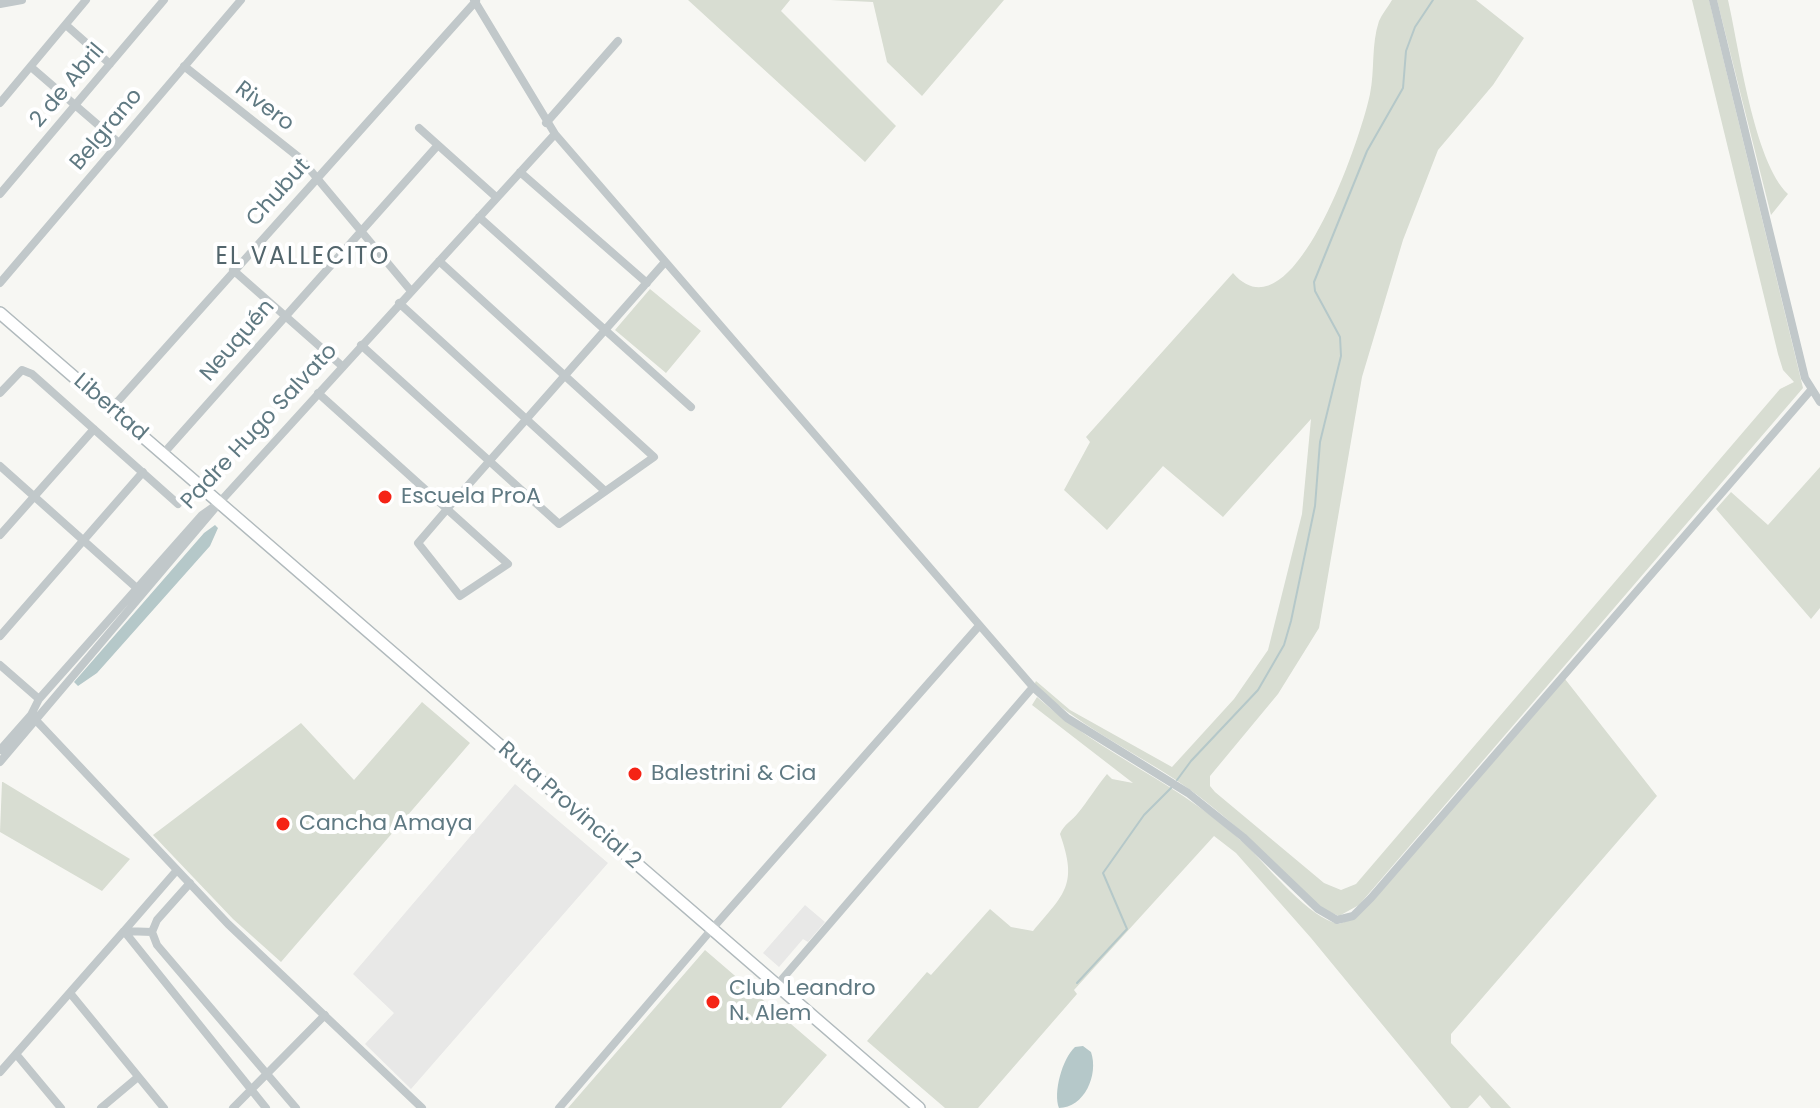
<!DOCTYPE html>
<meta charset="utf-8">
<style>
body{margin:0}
canvas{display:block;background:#f7f7f3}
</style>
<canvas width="1820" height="1108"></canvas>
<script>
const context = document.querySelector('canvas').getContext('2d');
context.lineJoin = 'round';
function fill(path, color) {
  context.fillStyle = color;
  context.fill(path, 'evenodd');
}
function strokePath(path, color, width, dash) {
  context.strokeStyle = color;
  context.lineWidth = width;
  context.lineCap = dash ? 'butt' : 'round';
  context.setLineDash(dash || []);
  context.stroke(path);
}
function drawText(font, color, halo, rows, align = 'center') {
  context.font = font + ' Poppins,sans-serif';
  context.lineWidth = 8;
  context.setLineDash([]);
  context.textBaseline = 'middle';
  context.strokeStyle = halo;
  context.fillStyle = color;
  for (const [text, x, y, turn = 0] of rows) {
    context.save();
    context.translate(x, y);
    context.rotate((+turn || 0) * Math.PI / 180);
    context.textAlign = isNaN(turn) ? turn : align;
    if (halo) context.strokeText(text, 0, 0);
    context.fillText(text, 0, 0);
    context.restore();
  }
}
fill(new Path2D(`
 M515 784 608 863 411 1089 365 1044 394 1013 353 974Z
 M805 905 825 922 808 942 803 939 779 967 763 953Z`), '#e8e8e7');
fill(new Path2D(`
 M688 0H790L781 11 896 126 865 162Z
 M830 0H1004L922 96 887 62 873 2Z
 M1392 0H1476L1524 38 1493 85 1438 150 1403 240 1362 377 1319 628 1278 694 1210 776V786L1215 792 1324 883 1341 890 1356 884 1780 389 1794 382 1783 370 1778 354 1692 0H1709L1803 388 1359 905 1339 916 1323 909C1276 865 1230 816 1176 780 1127 748 1077 724 1034 685L1036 681 1070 710 1172 767 1234 699 1268 650 1302 514 1311 419 1223 517 1163 466 1107 530 1064 490 1090 442 1086 437 1233 273C1293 343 1362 134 1370 94 1375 70 1371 45 1379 21 1382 14 1388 7 1392 0Z
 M1717 0H1728C1739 48 1754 162 1788 194L1771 215Z
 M650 289 701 331 666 373 615 330Z
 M1820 467V608L1811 619 1716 509 1731 492 1768 525Z
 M1565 679 1657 796 1451 1034V1043L1511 1108H1491L1480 1095 1468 1108H1451L1311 938 1236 853 1214 836 1074 990 1077 994 978 1108H945L867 1041 927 972 931 975 990 909 1011 927 1033 931C1065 893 1078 885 1060 834 1064 824 1072 821 1078 813 1088 801 1096 787 1107 774L1112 779 1133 783 1032 705 1037 697C1101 755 1184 785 1247 846 1268 867 1310 919 1339 924L1352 919Z
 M422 702 470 743 281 962 233 919 153 835 301 723 354 780Z
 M2 782H3L130 859 102 891 0 832Z
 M705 950 827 1055 781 1108H568Z`), '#d8ddd2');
fill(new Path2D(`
 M215 525 218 528 210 546 97 673 78 686 74 682 204 533Z
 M1075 1047 1083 1046 1091 1052C1099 1075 1084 1108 1059 1108 1053 1093 1062 1059 1075 1047Z`), '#b5c8c9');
strokePath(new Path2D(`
 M1177 780 1191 761 1258 690 1284 645 1291 621 1315 506 1320 442 1341 356 1340 337 1315 291 1314 282 1367 151 1403 88 1406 51 1415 27 1433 0
 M1077 983 1127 929 1103 873 1144 815 1173 786`), '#b5c8c9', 2);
const secondary = new Path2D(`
 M0 313 919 1108`);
strokePath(secondary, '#b1babd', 14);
strokePath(new Path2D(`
 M474 0 555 134 1033 687 1067 718 1188 793 1243 837 1318 909 1337 920 1353 916 1371 898 1811 390
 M1713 0 1805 378 1820 402
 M0 4 22 0
 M66 25 110 64
 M184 66 301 159 411 291
 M31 67 119 143
 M0 103 86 0
 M546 123 618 41
 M419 128 496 197
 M520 172 647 283
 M0 194 164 0
 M479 217 691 407
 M233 270 342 366
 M0 283 241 0
 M399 303 605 491
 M361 345 559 524 654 457 439 261
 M0 393 22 370 32 374 178 504
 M318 393 508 564 460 596 418 543 448 508 665 262
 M111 409 476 1
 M163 454 438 145
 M0 466 140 591
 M0 535 94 429
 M0 636 143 472
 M0 665 39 699
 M31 715 228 924 422 1108
 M0 750 31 715 39 699 202 515 219 503 555 134
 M0 762 216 507
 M177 870 124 931 266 1108
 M152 932 157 945 296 1108
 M777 985 1033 687
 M70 993 164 1108
 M16 1054 61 1108
 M0 1072 124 931 152 932 157 920 190 883
 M101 1108 138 1077
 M233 1108 325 1015
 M559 1108 712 929 978 627`), '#c1c8ca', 8);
strokePath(secondary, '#fff', 11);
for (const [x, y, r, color] of [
 [385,497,8,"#f52315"],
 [635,774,8,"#f52315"],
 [283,824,8,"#f52315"],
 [713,1002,8,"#f52315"]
]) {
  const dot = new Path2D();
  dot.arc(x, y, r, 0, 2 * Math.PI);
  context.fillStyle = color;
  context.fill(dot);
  strokePath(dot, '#fff', 3);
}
drawText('22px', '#5f7982', '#fff', [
 ["2 de Abril",68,86,-50],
 ["Rivero",264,107,37],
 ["Belgrano",107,130,-50],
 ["Chubut",279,193,-48],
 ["Neuquén",238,341,-49],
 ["Libertad",110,408,41],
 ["Padre Hugo Salvato",260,427,-47],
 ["Ruta Provincial 2",569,806,41]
]);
drawText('22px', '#5f7982', '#fff', [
 ["Escuela ProA",401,497],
 ["Balestrini & Cia",651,774],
 ["Cancha Amaya",299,824],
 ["Club Leandro",729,989],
 ["N. Alem",729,1014]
], 'left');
context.letterSpacing = '2px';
drawText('24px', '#52656c', '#fff', [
 ["EL VALLECITO",303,258]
]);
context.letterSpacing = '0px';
</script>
